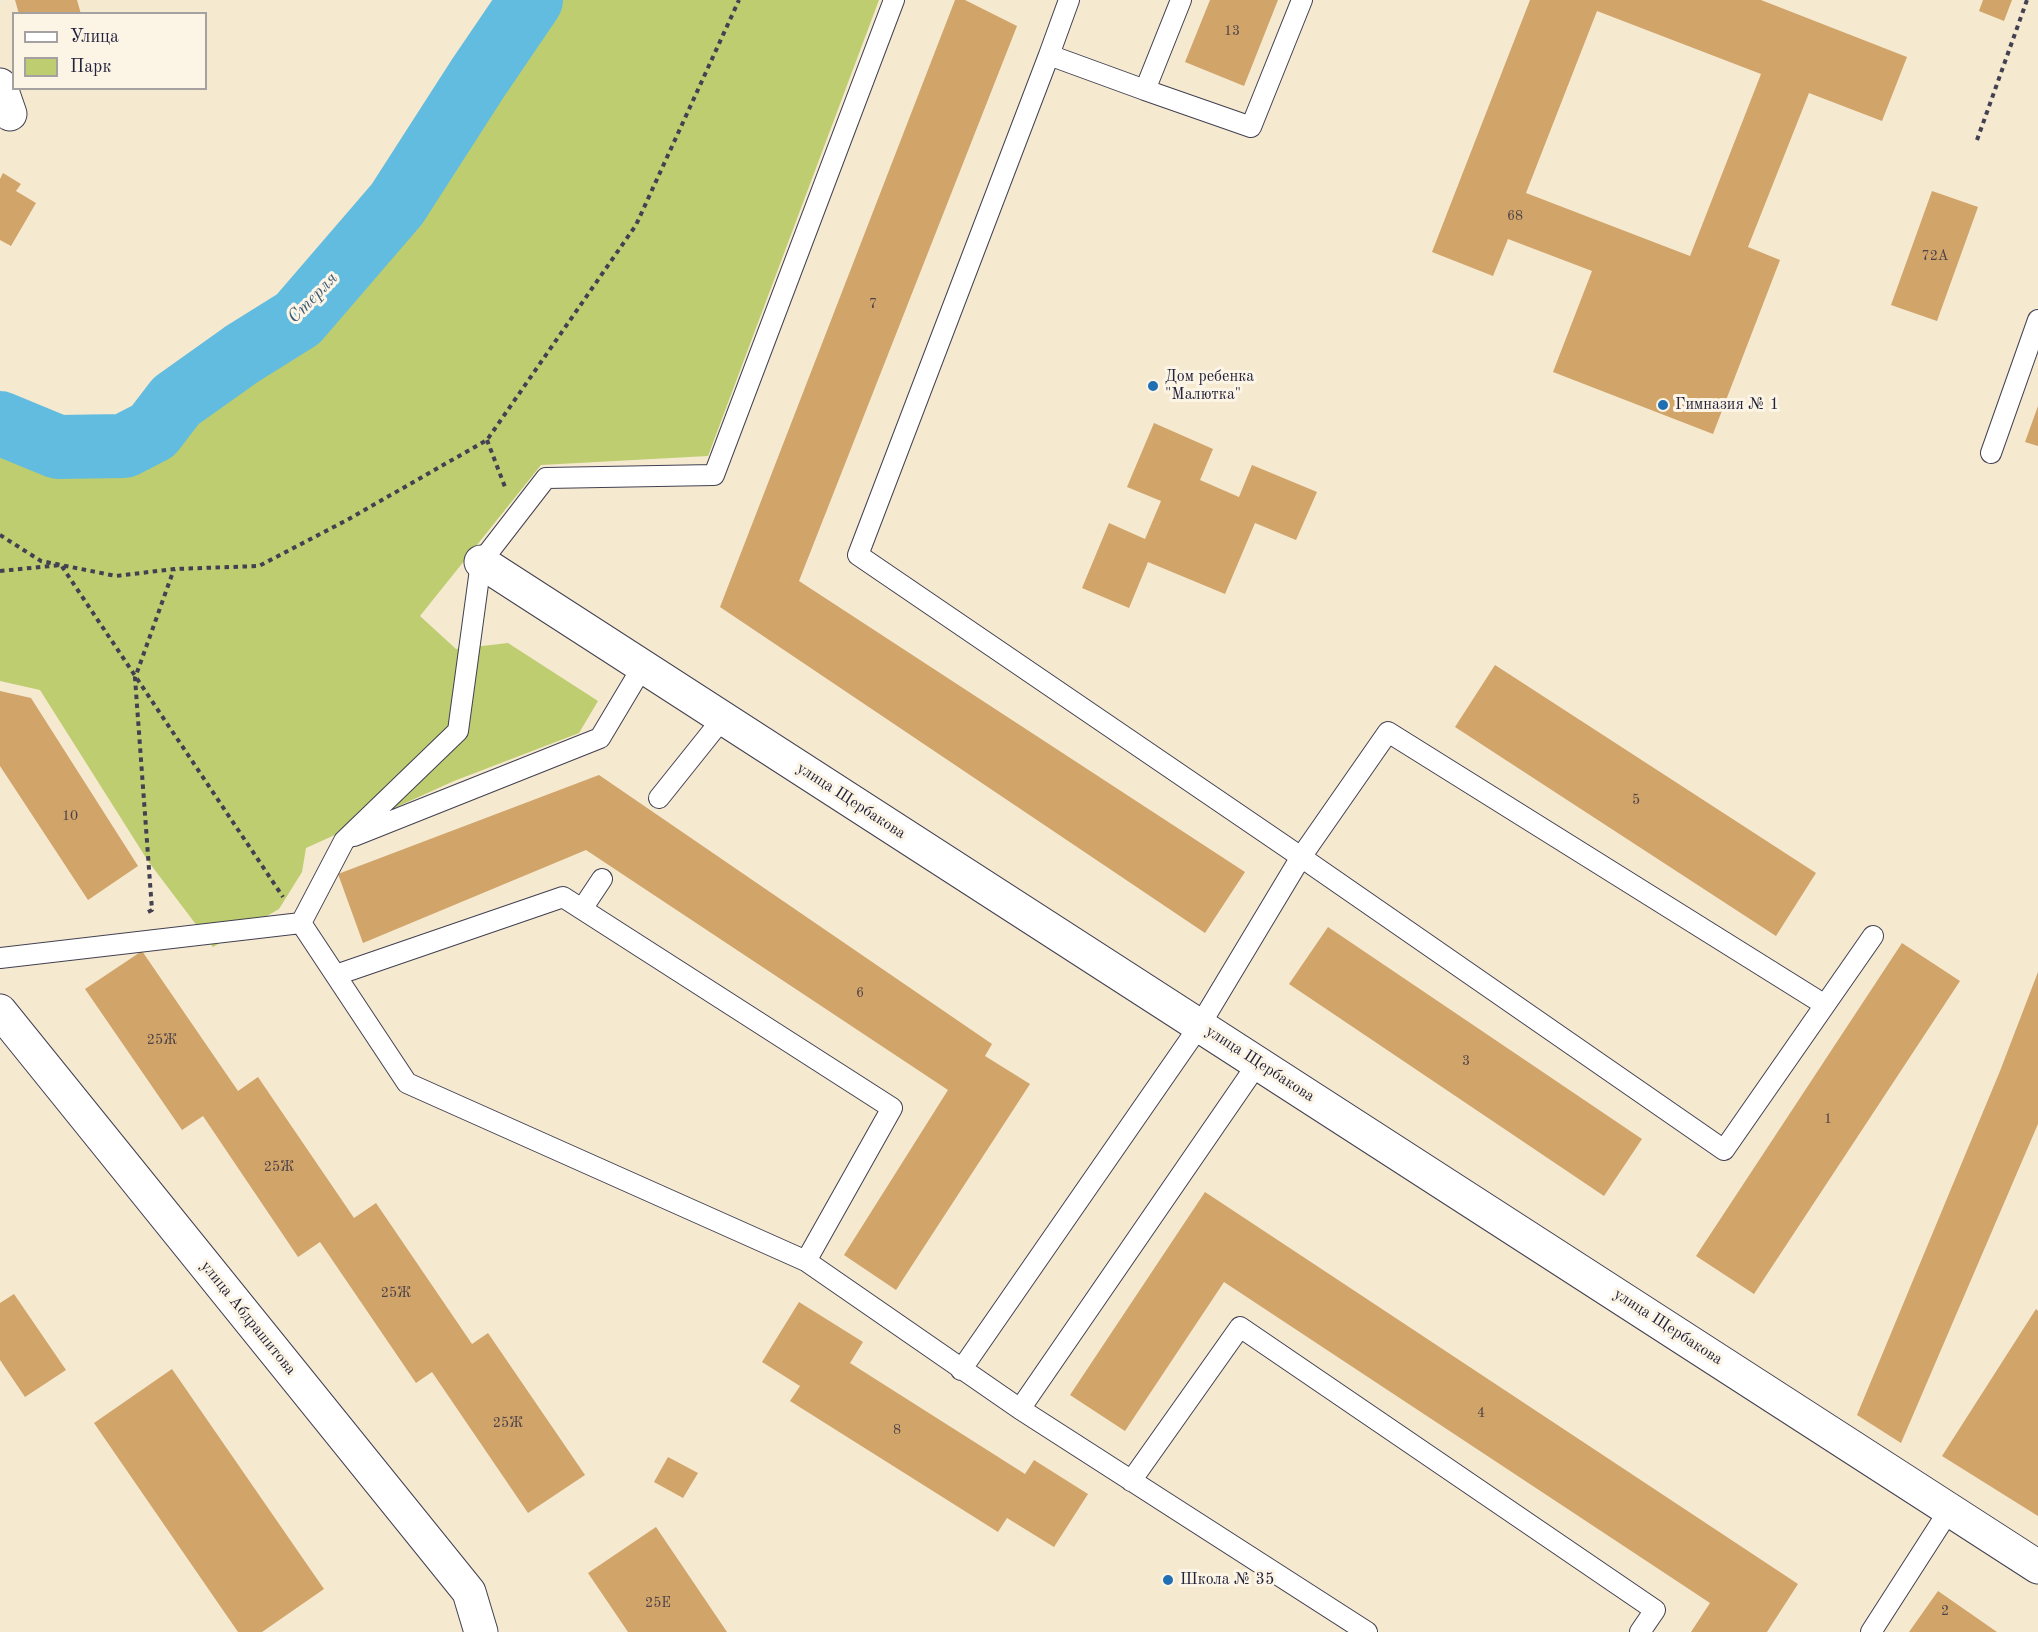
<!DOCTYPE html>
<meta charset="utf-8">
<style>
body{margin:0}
#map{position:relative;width:2038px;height:1632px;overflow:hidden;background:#f5e9d0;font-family:"Old Standard TT",serif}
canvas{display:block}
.legend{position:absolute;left:12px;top:12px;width:195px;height:78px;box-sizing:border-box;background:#fcf5e5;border:2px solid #a5a1a1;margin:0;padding:8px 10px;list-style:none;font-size:18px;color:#22223b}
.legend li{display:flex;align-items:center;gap:12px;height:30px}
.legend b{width:30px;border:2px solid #a5a1a1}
</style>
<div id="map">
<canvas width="2038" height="1632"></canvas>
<ul class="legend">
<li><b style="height:8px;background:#fff"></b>Улица</li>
<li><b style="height:16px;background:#becd70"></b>Парк</li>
</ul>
</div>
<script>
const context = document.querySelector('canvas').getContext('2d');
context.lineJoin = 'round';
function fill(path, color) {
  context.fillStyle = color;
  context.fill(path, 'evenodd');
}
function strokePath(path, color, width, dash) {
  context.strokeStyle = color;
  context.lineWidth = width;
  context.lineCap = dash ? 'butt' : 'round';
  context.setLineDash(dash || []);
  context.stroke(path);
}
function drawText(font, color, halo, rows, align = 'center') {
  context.font = font + ' "Old Standard TT",serif';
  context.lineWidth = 6;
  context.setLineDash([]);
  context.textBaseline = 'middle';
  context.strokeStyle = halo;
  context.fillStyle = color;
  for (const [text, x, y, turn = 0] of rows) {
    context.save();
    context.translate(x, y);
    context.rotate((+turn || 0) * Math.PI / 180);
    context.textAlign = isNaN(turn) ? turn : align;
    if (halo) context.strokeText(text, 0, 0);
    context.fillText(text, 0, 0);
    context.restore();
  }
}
fill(new Path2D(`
 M551 0H879L708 456 541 465 420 616 456 649 508 643 598 701 579 733 454 781 306 848 302 872 279 909 213 947 148 861 40 690 0 681V444L65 470 145 459 198 408 310 335 385 250Z`), '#becd70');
strokePath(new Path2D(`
 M0 423 58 447 124 446 153 431 176 401 242 354 298 319 397 204 478 78 531 0`), '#62bcdf', 64);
fill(new Path2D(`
 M15 0H77L81 14H19Z
 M955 0H965L1017 26 799 581 1245 872 1205 933 720 607Z
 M1210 0H1278L1244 86 1185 62Z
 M1530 0H1761L1907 57 1882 121 1809 93 1748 247 1780 260 1713 434 1553 372 1592 271 1508 239 1493 276 1432 252ZM1597 11 1761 74 1690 256 1526 193Z
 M1983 0H2012L2004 21 1979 11Z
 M3 173 21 184 16 191 36 203 11 246 0 240V179Z
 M1932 191 1978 207 1937 321 1891 305Z
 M2038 406V446L2025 442Z
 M1154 423 1213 449 1200 480 1239 497 1252 465 1317 492 1296 540 1255 523 1225 594 1148 562 1129 608 1082 588 1109 523 1145 539 1161 501 1127 487Z
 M1495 665 1816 873 1776 936 1455 727Z
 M0 691 31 698 138 866 88 900 0 766Z
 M599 775 992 1044 985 1056 1030 1084 896 1290 844 1255 948 1090 586 850 363 943 338 874Z
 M1328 927 1642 1139 1604 1196 1289 984Z
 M1902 943 1960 981 1754 1294 1696 1256Z
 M142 951 238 1091 258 1077 354 1218 376 1203 472 1344 488 1333 585 1475 528 1513 432 1372 416 1383 320 1242 298 1257 203 1116 182 1130 85 989Z
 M2038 972V1124L1901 1443 1857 1415 2000 1071Z
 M1205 1192 1798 1584 1767 1632H1691L1710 1603 1224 1282 1125 1431 1070 1395Z
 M14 1294 66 1370 25 1397 0 1360V1303Z
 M799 1302 863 1342 850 1363 1025 1474 1034 1460 1088 1494 1054 1547 1007 1518 998 1532 790 1401 800 1386 762 1362Z
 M2036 1309 2038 1311V1516L1942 1456Z
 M172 1369 324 1589 262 1632H238L94 1423Z
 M668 1457 698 1473 683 1498 654 1482Z
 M656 1527 727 1632H628L588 1573Z
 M1938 1591 1997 1632H1909Z`), '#d1a46a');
const service = new Path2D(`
 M1069 0 1049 55 1145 90 1181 0
 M1145 90 1251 127 1302 0
 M1991 453 2038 320
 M659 798 723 718
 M354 836 600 738 643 666
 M582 909 602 879
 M301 923 407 1083 806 1261 1020 1409 1367 1632
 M0 958 301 923 344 841 458 731 481 562 546 478 714 475 894 0
 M336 975 563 897 892 1108 806 1261
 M1825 1005 1388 732 1301 857 1724 1150 1873 936
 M961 1370 1200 1025 1301 857 858 555 1049 55
 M1020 1409 1258 1063
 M1131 1481 1240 1327 1655 1610 1640 1632
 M1871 1632 1950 1509`);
const minor = new Path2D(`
 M0 85 10 114
 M481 562 2038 1567
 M0 1011 469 1592 481 1632`);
strokePath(service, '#424051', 22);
strokePath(minor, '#424051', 35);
strokePath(new Path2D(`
 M1977 140 2027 0
 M487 440 505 487
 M0 535 41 561 116 576 174 569 259 566 347 520 487 440 636 225 739 0
 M0 571 61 565 283 897
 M148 912 152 910 135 678 174 569`), '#424051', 4, [4.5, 4.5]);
strokePath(service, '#fff', 20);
strokePath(minor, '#fff', 33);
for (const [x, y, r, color] of [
 [1153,386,6,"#1f6fb2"],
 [1663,405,6,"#1f6fb2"],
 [1168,1580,6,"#1f6fb2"]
]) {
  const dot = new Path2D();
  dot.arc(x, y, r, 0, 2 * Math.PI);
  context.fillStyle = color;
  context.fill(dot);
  strokePath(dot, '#fcf5e5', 2);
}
drawText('14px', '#4e4247', null, [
 ["13",1232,31],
 ["68",1515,216],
 ["72А",1935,256],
 ["7",873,304],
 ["5",1636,800],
 ["10",70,816],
 ["6",860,993],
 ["25Ж",162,1040],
 ["3",1466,1061],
 ["1",1828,1119],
 ["25Ж",279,1167],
 ["25Ж",396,1293],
 ["4",1481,1413],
 ["25Ж",508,1423],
 ["8",897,1430],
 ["25Е",658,1603],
 ["2",1945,1611]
]);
drawText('16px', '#22223b', '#fcf5e5', [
 ["Дом ребенка",1165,377],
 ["\"Малютка\"",1165,395],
 ["Гимназия № 1",1675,405],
 ["Школа № 35",1180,1580]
], 'left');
drawText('16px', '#22223b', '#fcf5e5', [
 ["улица Щербакова",851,801,33],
 ["улица Щербакова",1260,1064,33],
 ["улица Абдрашитова",248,1318,51],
 ["улица Щербакова",1668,1327,33]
]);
drawText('italic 18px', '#385874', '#fcf5e5', [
 ["Стерля",313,298,-46]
]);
</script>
